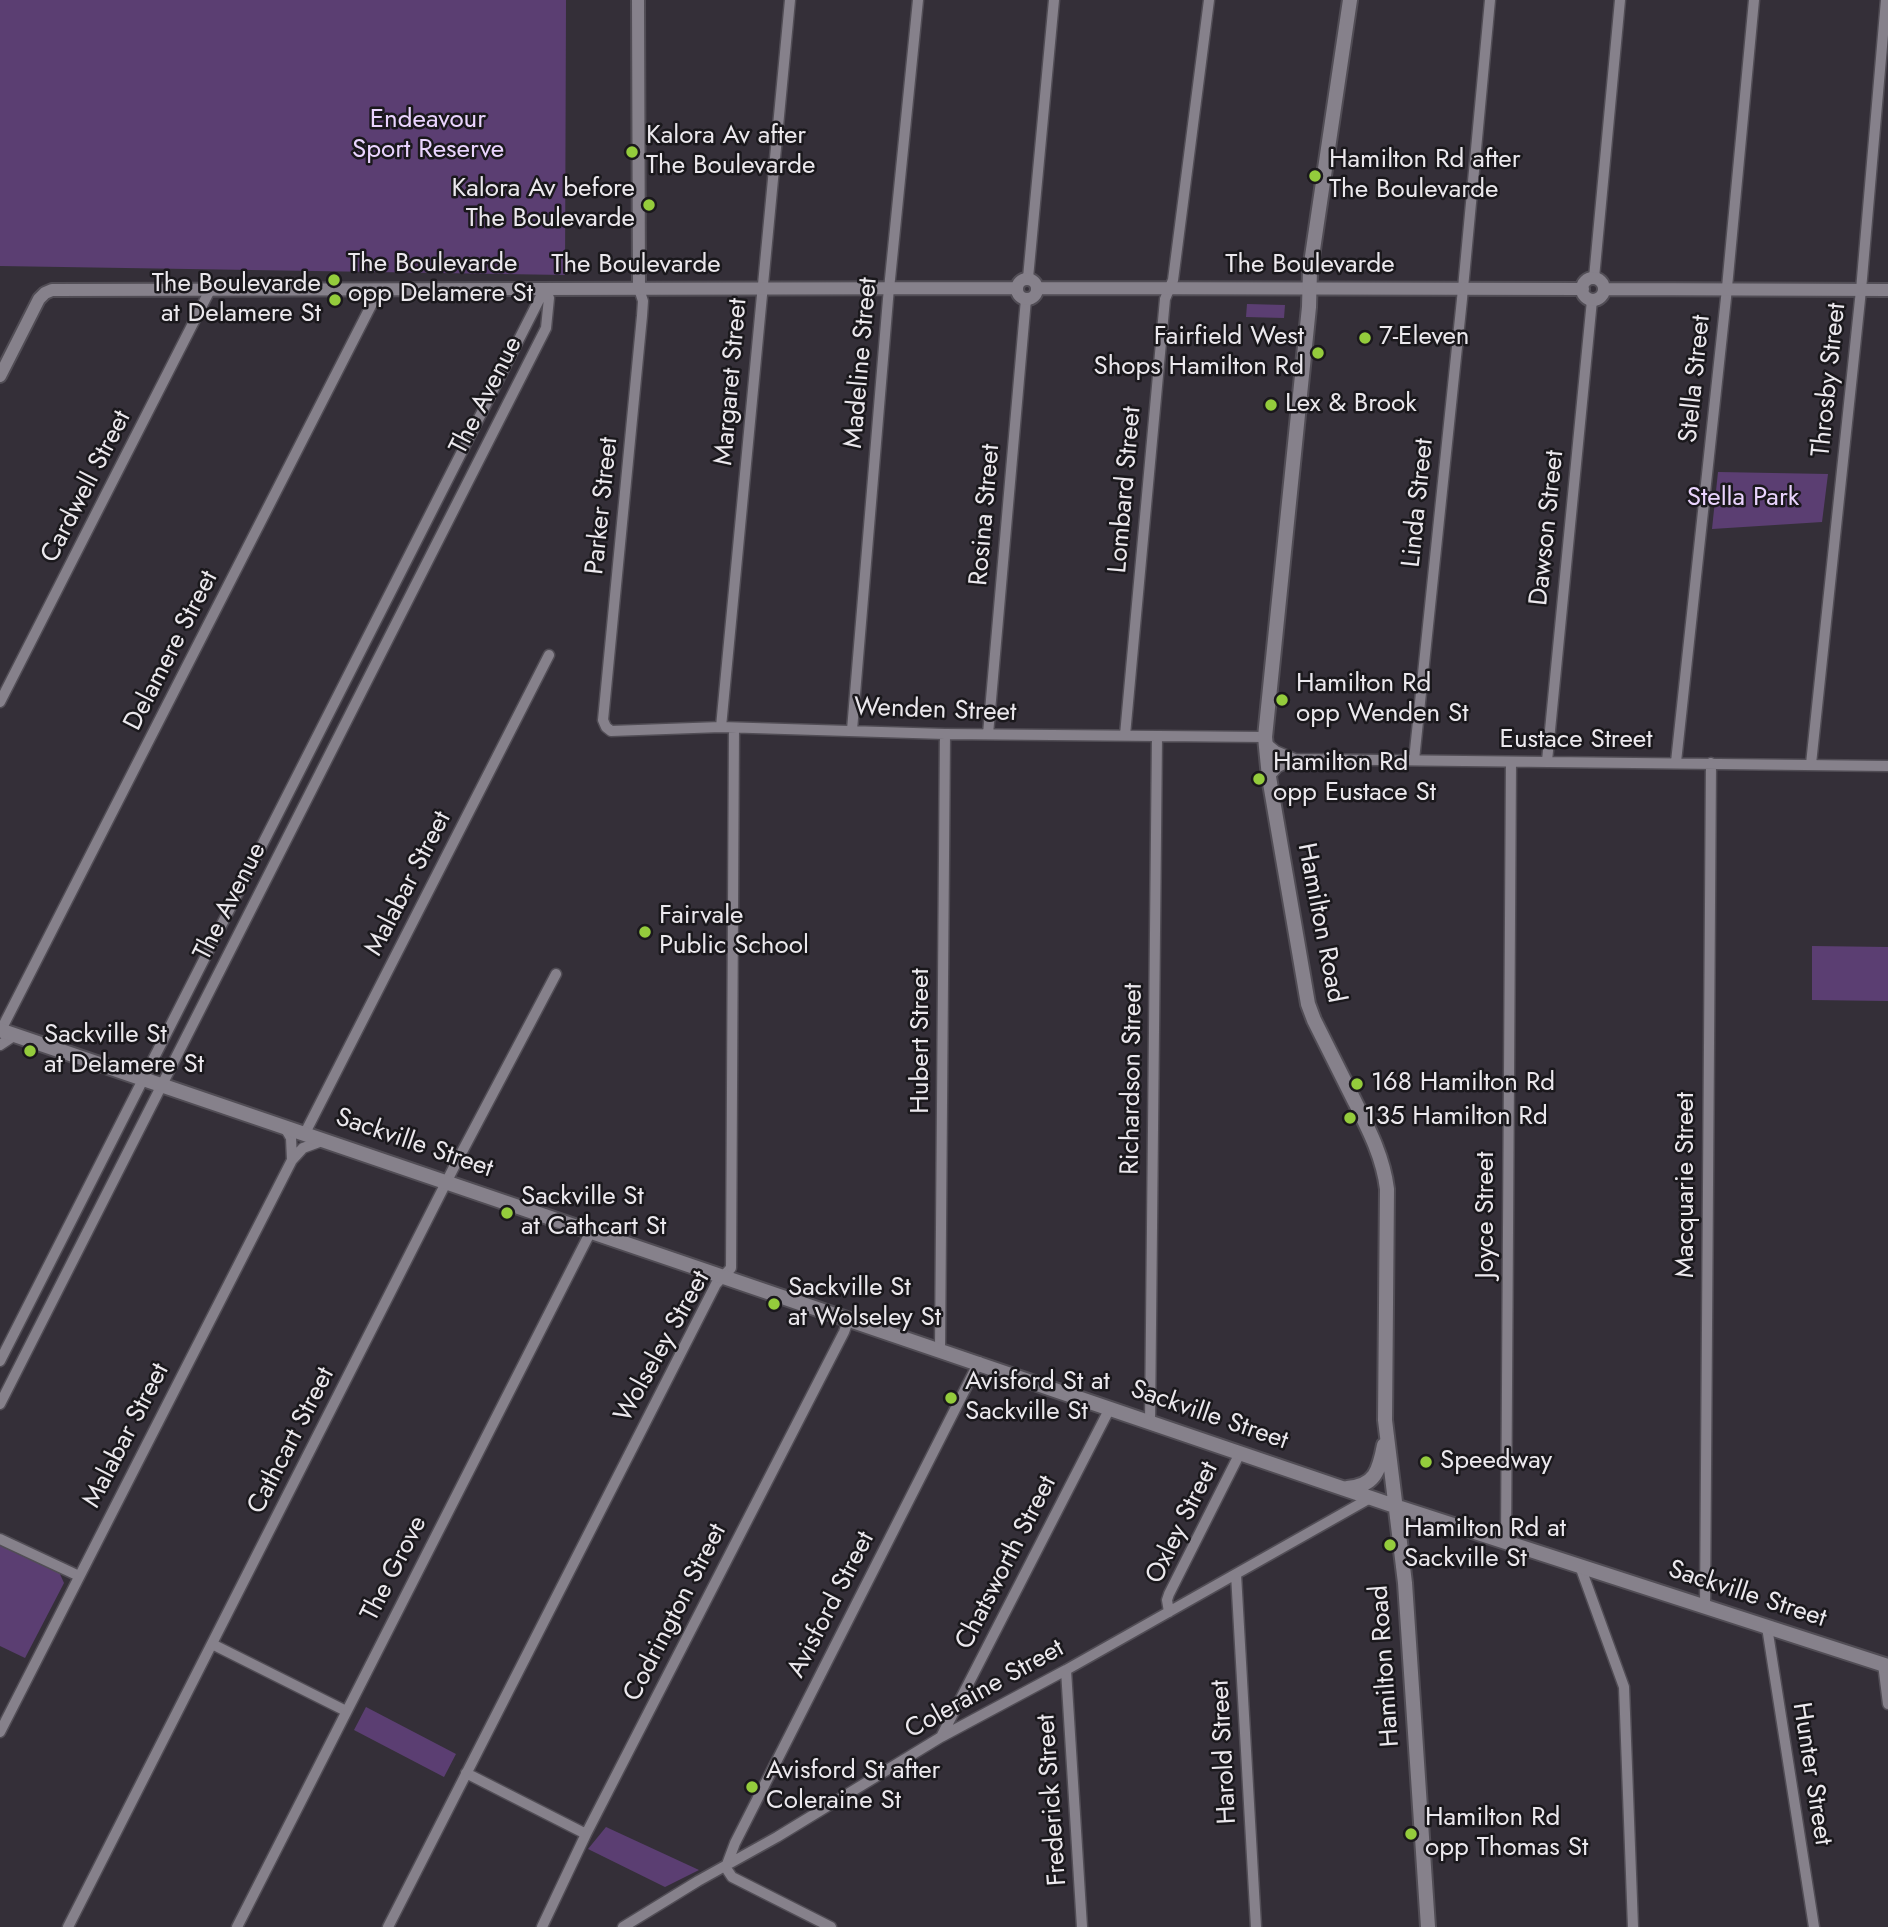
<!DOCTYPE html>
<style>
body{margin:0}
canvas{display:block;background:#342f38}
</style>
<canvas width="1888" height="1927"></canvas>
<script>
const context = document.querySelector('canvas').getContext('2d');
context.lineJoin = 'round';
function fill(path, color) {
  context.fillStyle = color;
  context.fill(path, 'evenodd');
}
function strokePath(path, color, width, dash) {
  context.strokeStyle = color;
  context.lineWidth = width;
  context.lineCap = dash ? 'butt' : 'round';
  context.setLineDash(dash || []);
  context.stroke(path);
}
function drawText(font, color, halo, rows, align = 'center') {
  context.font = font + ' Jost,sans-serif';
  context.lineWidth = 5;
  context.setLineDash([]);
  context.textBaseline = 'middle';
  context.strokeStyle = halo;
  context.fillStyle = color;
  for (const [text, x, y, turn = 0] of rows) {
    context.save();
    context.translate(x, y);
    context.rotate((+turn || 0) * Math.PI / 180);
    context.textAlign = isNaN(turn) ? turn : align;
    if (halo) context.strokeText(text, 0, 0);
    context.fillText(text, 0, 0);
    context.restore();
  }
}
fill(new Path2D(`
 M0 0H566L565 275 0 266Z
 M1247 304 1285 305 1284 318 1246 317Z
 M1718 472 1828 474 1822 522 1712 529Z
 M1812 946 1888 947V1001L1812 1000Z
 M0 1544 59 1572 64 1583 25 1658 0 1646Z
 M366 1707 456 1754 444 1777 354 1730Z
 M606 1827 699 1870 665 1887 588 1849Z`), '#5b3e72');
const minor = new Path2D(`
 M1028 278 1054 0
 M1594 278 1620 0
 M639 289 643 301 642 316 603 720 606 727 611 731 721 727 945 734 1265 737
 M0 702 210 290
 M721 727 790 0
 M852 730 888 299 918 0
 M988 734 1026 299
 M1125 735 1165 299 1173 280 1209 0
 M1265 742 1276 751 1295 759
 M1414 760 1462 299 1490 0
 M1547 761 1592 300
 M1676 762 1726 298 1754 0
 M1811 764 1861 290 1886 0
 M1269 777 1278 767 1295 759 1888 766
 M1 1030 379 290
 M0 1045 15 1035
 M284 1126 291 1138 292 1160
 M305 1133 549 655
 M940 1349 945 734
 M0 1361 544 290
 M0 1404 546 328 549 298 544 290
 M1150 1422 1157 736
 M0 1539 79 1576
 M1506 1541 1511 762
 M1580 1566 1624 1687 1633 1927
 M1236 1574 1256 1927
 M1705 1607 1711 763
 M1169 1612 1167 1600 1169 1594 1240 1453
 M1767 1627 1814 1927
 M212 1644 346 1711
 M1883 1664 1888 1704
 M1066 1670 1082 1927
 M0 1732 292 1160 303 1148 322 1141
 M941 1737 1110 1408
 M466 1773 586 1834
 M726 1867 735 1843 979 1362
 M726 1868 732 1877 831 1927
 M68 1927 454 1167 556 974
 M237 1927 591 1231
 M388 1927 716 1284 731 1268 734 728
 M542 1927 586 1834 844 1332 849 1318
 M623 1927 698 1881 777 1837 941 1737 1066 1670 1372 1497`);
const tertiary = new Path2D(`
 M638 0 639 289
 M1582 289a11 11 0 1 1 22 0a11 11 0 1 1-22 0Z
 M1017 289a10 10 0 1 1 20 0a10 10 0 1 1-20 0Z
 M1038 288 1583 289
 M1604 289 1888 290
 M0 376 39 299 45 293 52 290 1017 288`);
const secondary = new Path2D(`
 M1350 0 1310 270 1309 307 1265 737 1269 777 1308 1004 1314 1020C1327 1046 1340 1072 1353 1098 1368 1128 1383 1156 1387 1189L1385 1420 1405 1583 1428 1927
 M0 1030 1395 1506 1888 1666
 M1347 1488C1375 1486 1379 1471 1384 1445`);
strokePath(minor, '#514d55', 13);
strokePath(tertiary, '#514d55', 16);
strokePath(secondary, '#514d55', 18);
strokePath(minor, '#86818b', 10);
strokePath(tertiary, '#86818b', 12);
strokePath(secondary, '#86818b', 14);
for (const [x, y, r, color] of [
 [632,152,7,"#94cc3c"],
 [1315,176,7,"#94cc3c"],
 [649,205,7,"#94cc3c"],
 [334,280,7,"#94cc3c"],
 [335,300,7,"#94cc3c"],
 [1365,338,7,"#94cc3c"],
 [1318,353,7,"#94cc3c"],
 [1271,405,7,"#94cc3c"],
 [1282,700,7,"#94cc3c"],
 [1259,779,7,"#94cc3c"],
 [645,932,7,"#94cc3c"],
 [30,1051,7,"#94cc3c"],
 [1357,1084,7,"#94cc3c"],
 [1350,1118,7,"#94cc3c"],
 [507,1213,7,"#94cc3c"],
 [774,1304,7,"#94cc3c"],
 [951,1398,7,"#94cc3c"],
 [1426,1462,7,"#94cc3c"],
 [1390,1545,7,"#94cc3c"],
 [752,1787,7,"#94cc3c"],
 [1411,1834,7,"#94cc3c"]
]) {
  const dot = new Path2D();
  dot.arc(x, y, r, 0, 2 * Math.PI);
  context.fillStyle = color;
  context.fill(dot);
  strokePath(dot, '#1a181c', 2.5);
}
drawText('26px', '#ead4fe', '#1a181c', [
 ["Endeavour",428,121],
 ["Sport Reserve",428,151],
 ["Stella Park",1743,499]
]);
drawText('26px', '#ebe8ed', '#1a181c', [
 ["Kalora Av after",646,137],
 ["The Boulevarde",646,167],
 ["Hamilton Rd after",1329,161],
 ["The Boulevarde",1329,191],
 ["Kalora Av before",635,190,"right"],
 ["The Boulevarde",635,220,"right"],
 ["The Boulevarde",348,265],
 ["opp Delamere St",348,295],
 ["The Boulevarde",321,285,"right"],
 ["at Delamere St",321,315,"right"],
 ["Fairfield West",1304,338,"right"],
 ["Shops Hamilton Rd",1304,368,"right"],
 ["7-Eleven",1379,338],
 ["Lex & Brook",1285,405],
 ["Hamilton Rd",1296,685],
 ["opp Wenden St",1296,715],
 ["Hamilton Rd",1273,764],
 ["opp Eustace St",1273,794],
 ["Fairvale",659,917],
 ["Public School",659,947],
 ["Sackville St",44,1036],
 ["at Delamere St",44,1066],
 ["168 Hamilton Rd",1371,1084],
 ["135 Hamilton Rd",1364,1118],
 ["Sackville St",521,1198],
 ["at Cathcart St",521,1228],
 ["Sackville St",788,1289],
 ["at Wolseley St",788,1319],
 ["Avisford St at",965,1383],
 ["Sackville St",965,1413],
 ["Speedway",1440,1462],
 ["Hamilton Rd at",1404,1530],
 ["Sackville St",1404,1560],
 ["Avisford St after",766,1772],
 ["Coleraine St",766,1802],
 ["Hamilton Rd",1425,1819],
 ["opp Thomas St",1425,1849]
], 'left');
drawText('26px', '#ebe8ed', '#1a181c', [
 ["The Boulevarde",636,266],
 ["The Boulevarde",1310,266],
 ["Madeline Street",862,363,-85],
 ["Stella Street",1696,379,-84],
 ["Throsby Street",1830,380,-84],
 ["Margaret Street",732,382,-85],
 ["The Avenue",487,396,-63],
 ["Cardwell Street",87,487,-63],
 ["Lombard Street",1126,490,-85],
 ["Linda Street",1419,503,-84],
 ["Parker Street",603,506,-84],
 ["Rosina Street",986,515,-85],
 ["Dawson Street",1548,528,-84],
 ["Delamere Street",172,651,-63],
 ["Wenden Street",935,711,2],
 ["Eustace Street",1576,741],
 ["Malabar Street",409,884,-63],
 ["The Avenue",231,902,-63],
 ["Hamilton Road",1320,923,79],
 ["Hubert Street",922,1041,-90],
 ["Richardson Street",1133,1079,-89],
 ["Sackville Street",414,1144,19],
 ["Macquarie Street",1687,1185,-90],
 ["Joyce Street",1487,1215,-90],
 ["Wolseley Street",663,1347,-61],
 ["Sackville Street",1209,1416,19],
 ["Malabar Street",127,1436,-63],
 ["Cathcart Street",292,1441,-63],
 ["Oxley Street",1183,1523,-64],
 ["Chatsworth Street",1007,1563,-63],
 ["The Grove",395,1569,-63],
 ["Sackville Street",1747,1595,18],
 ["Avisford Street",832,1605,-63],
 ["Codrington Street",676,1613,-63],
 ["Hamilton Road",1386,1666,-94],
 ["Coleraine Street",985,1690,-29],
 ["Harold Street",1225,1752,-93],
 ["Hunter Street",1811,1774,81],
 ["Frederick Street",1053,1800,-94]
]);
</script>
